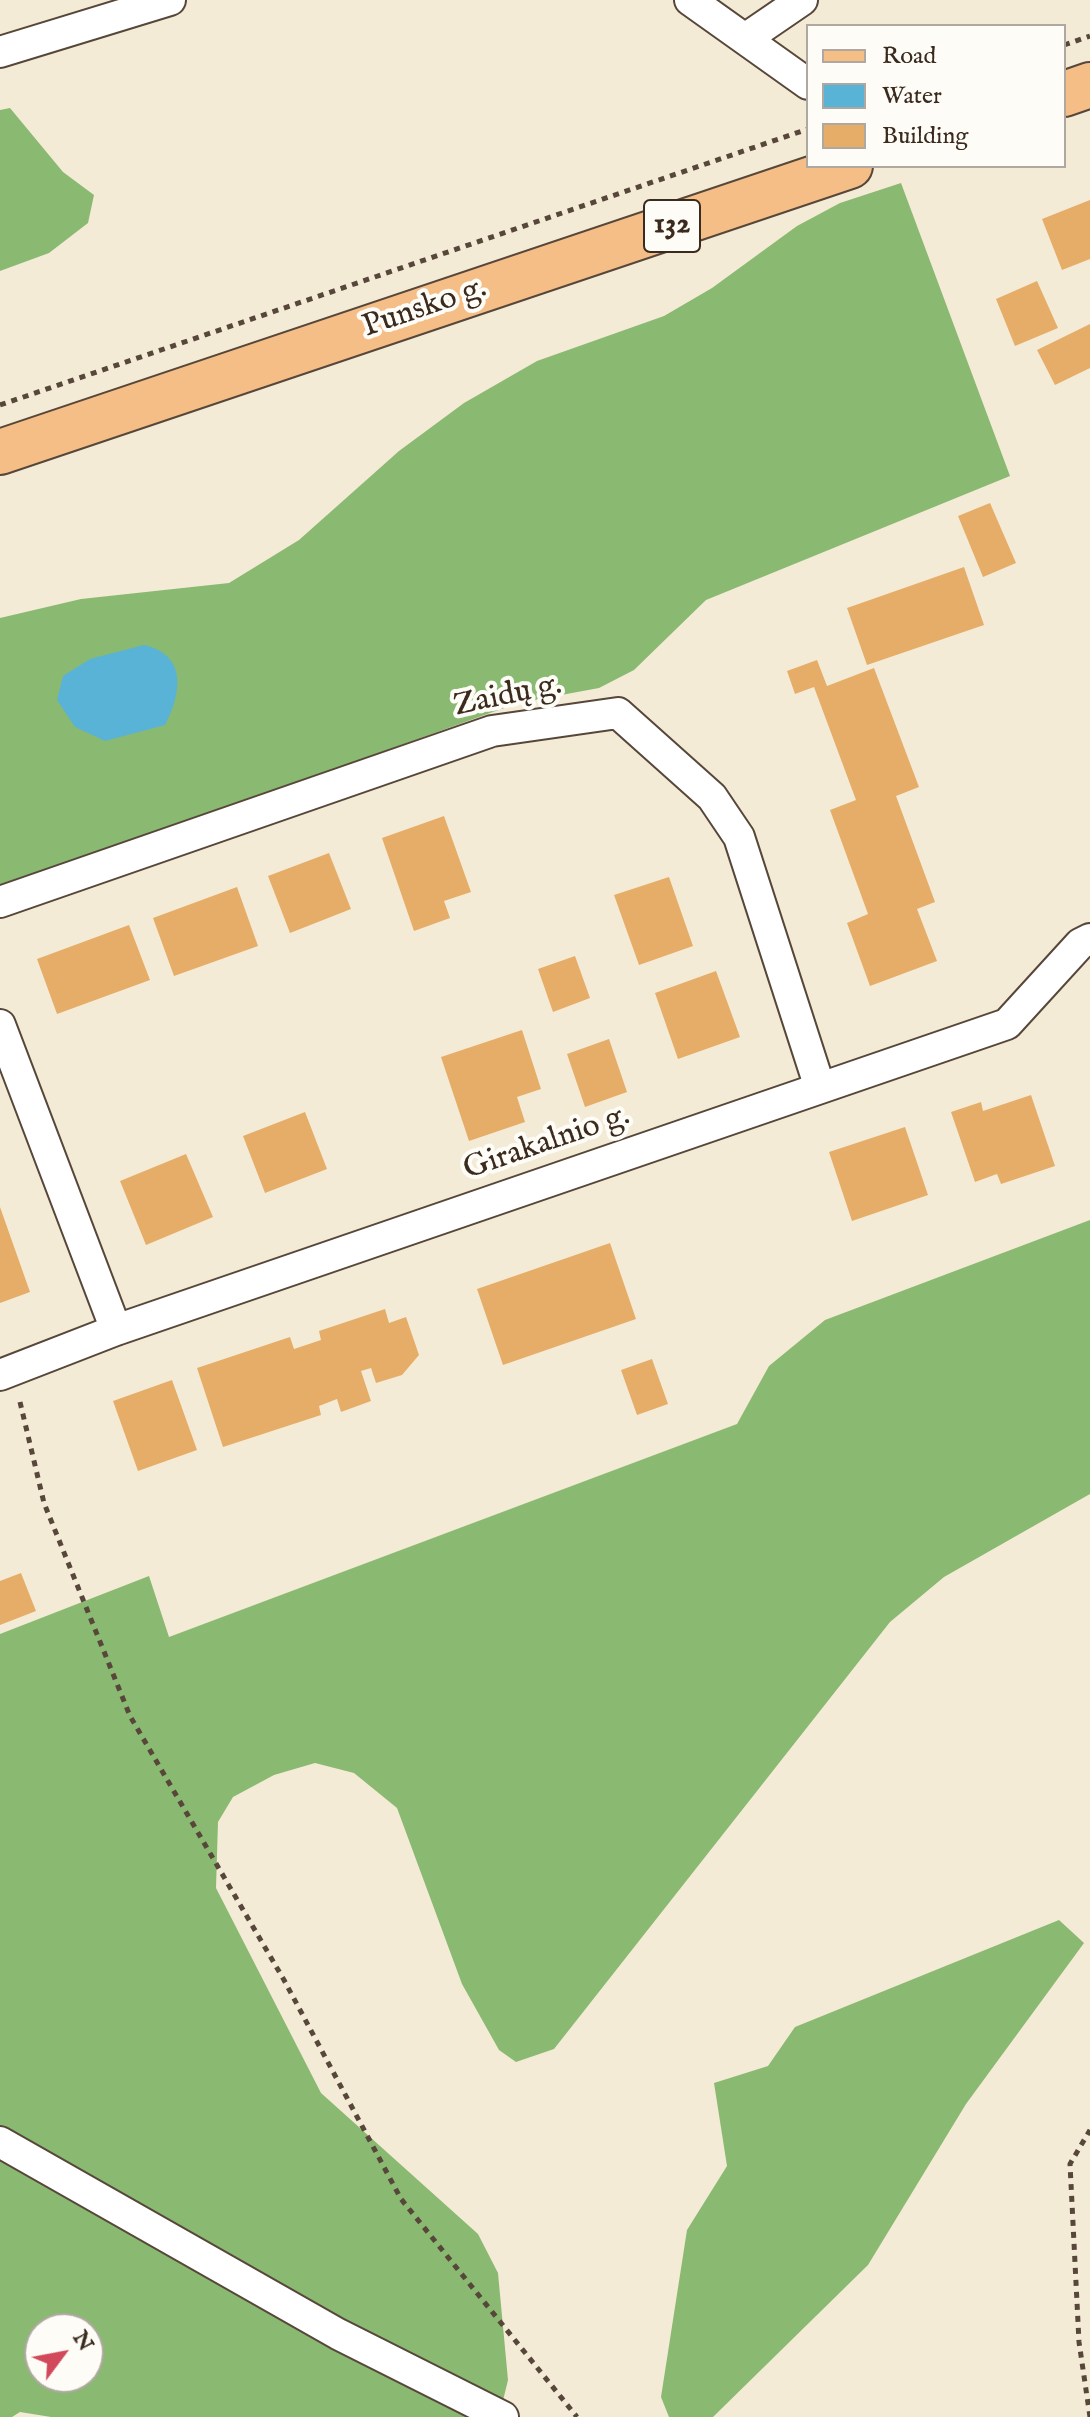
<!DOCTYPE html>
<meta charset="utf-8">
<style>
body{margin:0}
#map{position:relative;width:1090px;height:2417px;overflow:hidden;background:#f4ebd6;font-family:"IM FELL English",serif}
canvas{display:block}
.legend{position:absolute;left:806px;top:24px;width:260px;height:144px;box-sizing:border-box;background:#fdfcf7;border:2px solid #afa8a0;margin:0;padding:10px 14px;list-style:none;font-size:24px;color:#3b2a1e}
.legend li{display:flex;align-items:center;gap:16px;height:40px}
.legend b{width:40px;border:2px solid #afa8a0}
.north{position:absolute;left:24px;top:2313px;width:80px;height:80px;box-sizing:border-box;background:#fdfcf7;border:2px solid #afa8a0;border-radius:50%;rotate:58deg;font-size:22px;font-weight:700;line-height:32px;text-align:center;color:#3b2a1e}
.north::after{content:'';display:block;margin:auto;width:28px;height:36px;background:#d1495b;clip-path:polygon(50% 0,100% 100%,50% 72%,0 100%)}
</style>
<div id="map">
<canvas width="1090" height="2417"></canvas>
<ul class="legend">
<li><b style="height:10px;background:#f6be87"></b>Road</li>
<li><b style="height:22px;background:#59b3d6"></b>Water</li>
<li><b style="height:22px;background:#e6ad68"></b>Building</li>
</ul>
<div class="north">N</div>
</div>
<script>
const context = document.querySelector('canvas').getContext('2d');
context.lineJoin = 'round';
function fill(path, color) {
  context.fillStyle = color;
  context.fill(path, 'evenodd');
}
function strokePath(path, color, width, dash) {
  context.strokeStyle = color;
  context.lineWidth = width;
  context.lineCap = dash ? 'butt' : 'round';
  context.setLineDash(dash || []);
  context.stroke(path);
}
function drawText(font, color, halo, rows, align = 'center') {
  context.font = font + ' "IM FELL English",serif';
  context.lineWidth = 8;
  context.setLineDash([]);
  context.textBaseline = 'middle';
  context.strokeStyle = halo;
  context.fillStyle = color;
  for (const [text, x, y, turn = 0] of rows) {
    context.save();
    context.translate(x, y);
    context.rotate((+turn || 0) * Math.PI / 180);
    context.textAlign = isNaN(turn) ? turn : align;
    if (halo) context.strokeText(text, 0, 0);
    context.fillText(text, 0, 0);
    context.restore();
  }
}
fill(new Path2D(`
 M10 108 63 172 94 195 88 223 49 253 0 271V110Z
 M901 183 1010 476 706 600 634 670 599 688 518 703 0 889V618L81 599 229 583 299 540 399 451 464 403 537 361 664 316 712 288 797 226 840 203Z
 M1090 1220V1494L944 1577 890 1622 554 2049 516 2062 499 2050 462 1984 397 1808 354 1773 315 1763 274 1775 233 1797 218 1822 216 1888 321 2093 478 2234 498 2273 508 2380 499 2417H51L20 2412 12 2417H0V1634L149 1576 169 1637 737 1424 769 1366 825 1320ZM40 2329H88V2377H40Z
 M1059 1920 1084 1943 966 2104 868 2265 713 2417H669L661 2397 687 2230 727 2166 714 2083 768 2066 795 2027Z`), '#8ab972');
fill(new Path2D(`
 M144 645C188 655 181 694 165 725L105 741 75 727 57 700 63 676 90 659Z`), '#59b3d6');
fill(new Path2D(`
 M1090 200V259L1062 270 1042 219Z
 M1037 281 1058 328 1015 346 996 299Z
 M1090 324V368L1055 385 1037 350Z
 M990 503 1016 563 983 577 958 516Z
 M964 567 984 625 867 665 847 608Z
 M817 660 827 686 874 668 919 787 896 796 935 902 917 909 937 961 870 986 847 923 868 914 830 810 856 800 814 687 795 694 787 671Z
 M444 816 471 892 444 901 450 918 414 931 382 838Z
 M329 853 351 909 290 933 268 876Z
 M669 877 693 946 639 965 614 895Z
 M237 887 258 946 174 976 153 918Z
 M129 925 150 980 57 1014 37 959Z
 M575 956 590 998 553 1012 538 969Z
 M716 971 740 1037 678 1059 655 993Z
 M522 1030 541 1089 517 1097 525 1122 469 1141 441 1057Z
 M609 1039 627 1092 585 1107 567 1054Z
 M1031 1095 1055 1166 1001 1184 997 1174 975 1182 951 1112 981 1102 983 1111Z
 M305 1112 327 1169 265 1193 243 1136Z
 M905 1127 928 1195 852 1221 829 1152Z
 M186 1154 213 1217 146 1245 120 1181Z
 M0 1207 30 1292 0 1303Z
 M610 1243 636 1319 503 1365 477 1289Z
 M385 1309 389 1323 406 1317 419 1355 402 1375 376 1383 371 1368 361 1371 371 1401 341 1412 337 1399 319 1406 321 1415 223 1447 197 1368 290 1337 294 1349 321 1340 319 1331Z
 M652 1359 668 1404 637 1415 621 1370Z
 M172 1380 197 1450 138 1471 113 1401Z
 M21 1573 36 1611 0 1625V1581Z`), '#e6ad68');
const minor = new Path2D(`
 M690 0 808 84
 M745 39 802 0
 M0 52 170 0
 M0 902 492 731 618 713 712 797 739 837 820 1088
 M0 1025 116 1330
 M0 1375 116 1330 1007 1024 1080 944 1090 939
 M0 2142 338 2334 503 2417`);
const primary = new Path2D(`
 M1064 94 1090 85
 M0 452 850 166`);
strokePath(minor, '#57473a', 34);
strokePath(primary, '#57473a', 48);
strokePath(new Path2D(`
 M1064 45 1090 36
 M0 405 808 129
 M20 1402 44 1503 130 1716 284 1980 401 2199 577 2417
 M1090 2417 1079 2342 1070 2164 1090 2130`), '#57473a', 5, [6, 6]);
strokePath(minor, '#fff', 30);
strokePath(primary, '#f6be87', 44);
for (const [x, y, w] of [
 [672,226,56]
]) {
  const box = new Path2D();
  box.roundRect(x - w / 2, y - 26, w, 52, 6);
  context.fillStyle = '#fdfcf7';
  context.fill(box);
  strokePath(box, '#3b2a1e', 2);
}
drawText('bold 30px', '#3b2a1e', null, [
 ["132",672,226]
]);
drawText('32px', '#3b2a1e', '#fdfcf7', [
 ["Punsko g.",425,309,-19],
 ["Zaidų g.",508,697,-12],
 ["Girakalnio g.",547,1144,-19]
]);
</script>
